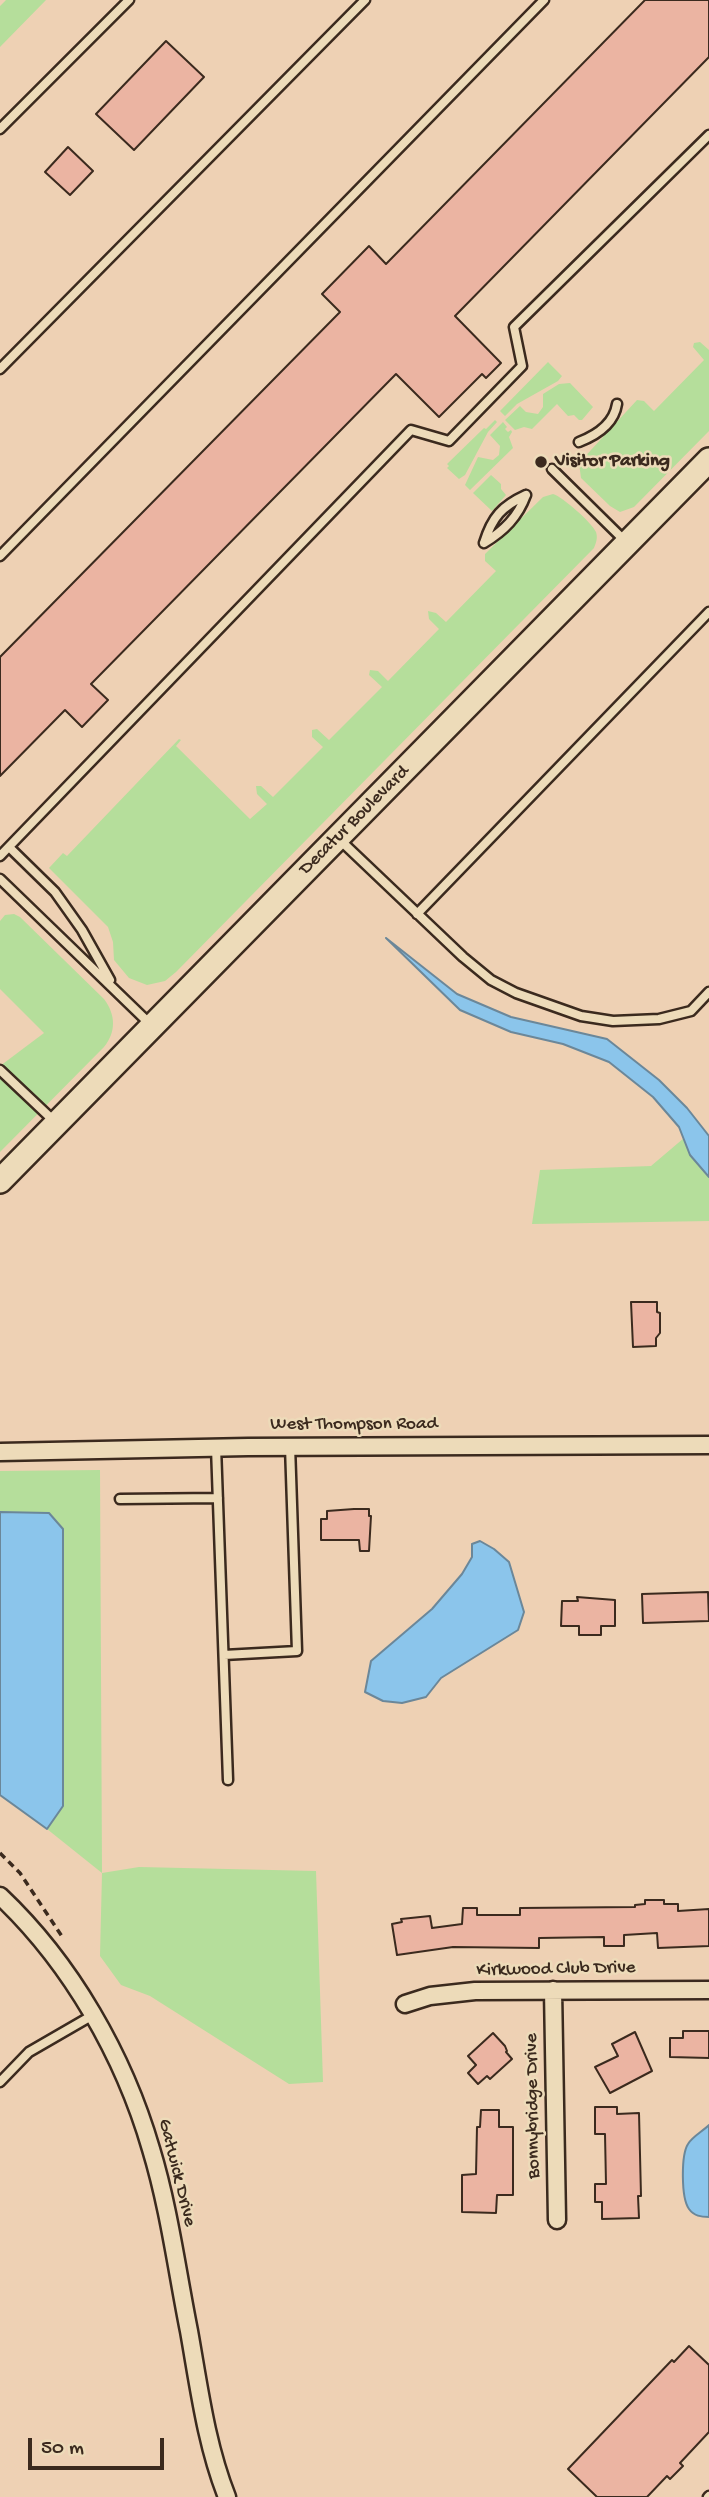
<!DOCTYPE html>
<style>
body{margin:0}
#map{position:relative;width:709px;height:2497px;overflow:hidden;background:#eed1b4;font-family:"Gochi Hand",sans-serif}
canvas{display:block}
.scale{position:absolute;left:28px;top:2438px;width:136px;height:32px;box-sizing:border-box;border:4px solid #3b2a1e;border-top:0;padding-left:9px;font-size:21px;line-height:24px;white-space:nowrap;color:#3b2a1e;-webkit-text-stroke:5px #eddbb9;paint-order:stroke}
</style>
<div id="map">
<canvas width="709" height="2497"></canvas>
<div class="scale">50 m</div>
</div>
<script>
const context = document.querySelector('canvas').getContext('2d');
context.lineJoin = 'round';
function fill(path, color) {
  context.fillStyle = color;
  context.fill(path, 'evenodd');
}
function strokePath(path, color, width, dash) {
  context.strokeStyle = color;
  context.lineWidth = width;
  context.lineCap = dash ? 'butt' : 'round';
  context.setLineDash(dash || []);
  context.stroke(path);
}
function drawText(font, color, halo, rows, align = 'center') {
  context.font = font + ' "Gochi Hand",sans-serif';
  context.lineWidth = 5;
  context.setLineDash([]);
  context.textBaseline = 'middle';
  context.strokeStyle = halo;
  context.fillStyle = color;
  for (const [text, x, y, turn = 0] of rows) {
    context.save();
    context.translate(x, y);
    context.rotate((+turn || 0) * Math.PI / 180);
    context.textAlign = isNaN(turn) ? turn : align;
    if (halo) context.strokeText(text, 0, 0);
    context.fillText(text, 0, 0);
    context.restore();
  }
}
fill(new Path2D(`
 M6 0H46L0 47V6Z
 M700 342 709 350V431L634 507 620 512 610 506 581 478 579 463 637 400 644 401 654 411 704 360 693 347 694 343Z
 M548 362 562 376 558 381 517 404 505 416 500 411Z
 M570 383 593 407 582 420H579L574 415 568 416 557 404 532 429 524 427 515 430 505 420 520 406 526 412 538 414 543 407V394L559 384Z
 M495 420 497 422 488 432 465 475 459 479 447 468 449 466 447 464 484 428 486 429Z
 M503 422 507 427 505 429 508 432 511 430 512 432 509 437 513 448 470 490 465 485 478 457 493 460 499 455 500 446 490 435Z
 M491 475 501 484V489L506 495 492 511 473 493Z
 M553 494C563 497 591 522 596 532 598 538 596 543 594 548L176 972 165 981 147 985 129 978 114 960 113 942 108 927 49 868 63 853 67 856 179 739 181 740 176 746 250 819 267 804 257 794 256 786H261L273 797 323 747 312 737V730L317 729 329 740 382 687 369 675 370 670 378 671 388 681 439 629 429 619 428 611 436 613 446 622 496 571 485 561V554L543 497Z
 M14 914 20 917 104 999C116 1015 116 1032 104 1047L0 1152V1066L44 1033 0 989V921L5 915Z
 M684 1138 709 1177V1221L532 1224 540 1170 651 1166Z
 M100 1470 102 1873 139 1867 316 1871 323 2082 289 2084 150 1996 121 1985 100 1956 102 1873 47 1829 63 1806 49 1513 0 1512V1471Z`), '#b5de9b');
const water = new Path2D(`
 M386 938 457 994 511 1017 607 1039 659 1080 687 1108 709 1136V1177L690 1155 679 1127 653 1097 609 1062 563 1044 511 1032 460 1010Z
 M0 1512 49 1513 63 1529V1806L47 1829 0 1795Z
 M480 1541 494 1549 509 1562 524 1612 518 1630 441 1678 426 1697 402 1703 383 1701 365 1692 371 1661 432 1609 462 1574 472 1557V1544Z
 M709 2125V2217C701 2217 694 2216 689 2209 681 2198 681 2155 688 2144 692 2137 703 2131 709 2125Z`);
fill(water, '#8bc5eb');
strokePath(water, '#6b8799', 2);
const building = new Path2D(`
 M645 0H709V57L455 316 501 363 486 378 482 374 439 417 396 374 91 684 108 700 82 727 65 710 0 776V657L340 312 322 294 369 246 386 264Z
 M166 41 204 77 134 150 96 114Z
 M68 147 93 171 70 195 45 172Z
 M631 1302H657V1312L660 1313V1333L656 1338V1346L633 1347Z
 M354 1509H369V1516H371L369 1551H360L359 1540H321V1519H327V1511Z
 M708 1592 709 1621 643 1623 642 1594Z
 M577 1597 615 1600V1626H601V1635H579V1626H561L562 1601H578Z
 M645 1900H664V1904H678V1911L709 1909V1946L658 1948 657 1933 624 1935V1946H604V1937L539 1938V1948L453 1947 397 1955 392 1924 402 1922 401 1919 430 1916 432 1928 462 1924 463 1908H477V1915H520V1908L635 1907V1905L645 1904Z
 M683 2031H709V2058L670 2057V2038H683Z
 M635 2032 652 2071 610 2093 595 2067 618 2056 612 2044Z
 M493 2033 505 2046 507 2051 506 2052 512 2059 490 2079 487 2076 478 2084 468 2073 476 2065 468 2056Z
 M595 2107H617V2114L639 2113 641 2196H638L639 2218 602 2219V2202H595V2184H606L605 2134H595Z
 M481 2110H499V2127H513V2195H497L496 2213 462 2212V2175L476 2174 477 2127H480Z
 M689 2346 709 2365V2432L680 2463 683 2466 670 2479 667 2476 647 2497H597L568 2469 672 2360 674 2362Z`);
fill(building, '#ebb4a2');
strokePath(building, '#3b2a1e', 2);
const lane = new Path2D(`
 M0 129 129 0
 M0 369 365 0
 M579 442C597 435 614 424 617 404
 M552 469 625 541
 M484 543C492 517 502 506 526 495
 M484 543C504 531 518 517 526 495
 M0 556 544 0
 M340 840 463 957 491 980 516 993 581 1016 613 1021 659 1019 691 1011 709 992
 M9 847 55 892 82 930 110 980
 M0 856 411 430 449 441 522 366 514 327 709 135
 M0 879 150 1024
 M417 914 709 612
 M0 1070 54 1121
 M216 1447 228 1780
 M120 1499 218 1498
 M224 1655 297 1651 290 1446
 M0 2082 29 2052 93 2015
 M708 2497 709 2496`);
const street = new Path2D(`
 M0 1452 248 1447 709 1445
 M0 1896C71 1963 124 2056 151 2149 169 2208 177 2271 189 2331 199 2387 206 2444 227 2497
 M553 1990 557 2220
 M405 2004 430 1996 475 1991 709 1990`);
const secondary = new Path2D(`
 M0 1181 709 460`);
strokePath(lane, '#3b2a1e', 13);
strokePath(street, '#3b2a1e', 21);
strokePath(secondary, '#3b2a1e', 28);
strokePath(new Path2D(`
 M0 1853 20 1873 63 1938`), '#3b2a1e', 3.5, [7, 5]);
strokePath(lane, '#eddbb9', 8);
strokePath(street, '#eddbb9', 16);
strokePath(secondary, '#eddbb9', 23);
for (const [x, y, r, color] of [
 [541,462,7,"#3b2a1e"]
]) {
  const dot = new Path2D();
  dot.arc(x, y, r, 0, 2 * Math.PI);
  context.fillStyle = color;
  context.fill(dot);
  strokePath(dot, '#eddbb9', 2.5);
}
drawText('bold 19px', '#3b2a1e', '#eddbb9', [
 ["Visitor Parking",555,462]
], 'left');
drawText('19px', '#3b2a1e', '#eddbb9', [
 ["Decatur Boulevard",355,821,-45],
 ["West Thompson Road",354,1425],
 ["Kirkwood Club Drive",556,1970,-1],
 ["Bonnybridge Drive",534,2106,-91],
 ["Gatwick Drive",176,2173,76]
]);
</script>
